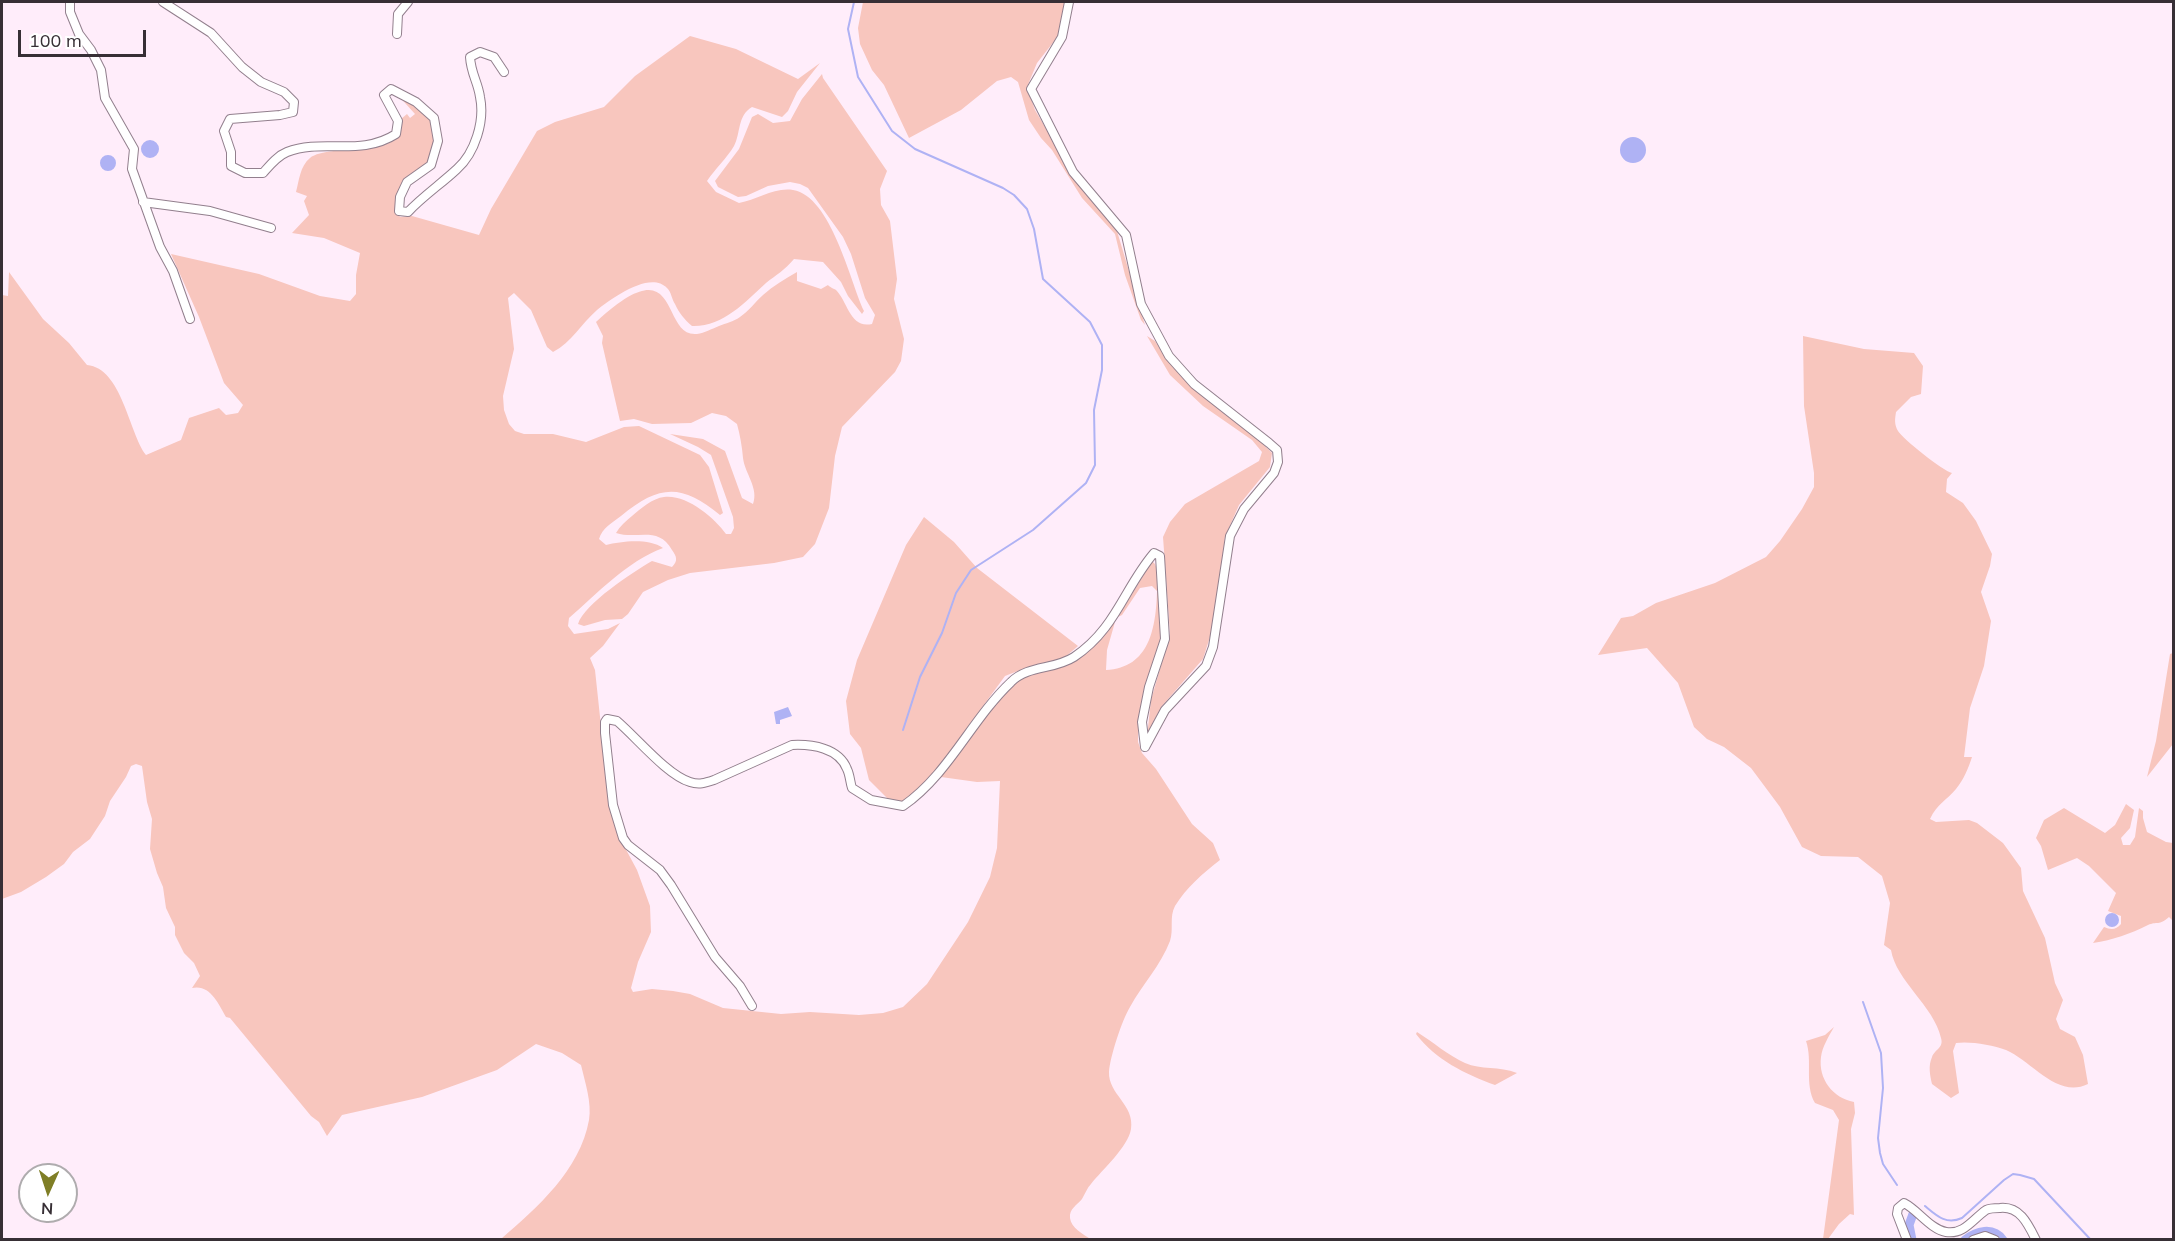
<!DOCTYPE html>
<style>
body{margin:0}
#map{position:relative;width:2175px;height:1241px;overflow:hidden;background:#ffedfa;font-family:Mulish,sans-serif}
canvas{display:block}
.frame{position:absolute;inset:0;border:3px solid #372f35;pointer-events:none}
.north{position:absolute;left:18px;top:1163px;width:60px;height:60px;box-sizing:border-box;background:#fff;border:2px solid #afacae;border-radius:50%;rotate:183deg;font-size:16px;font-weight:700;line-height:24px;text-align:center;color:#372f35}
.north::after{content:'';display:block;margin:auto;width:21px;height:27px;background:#7f7e26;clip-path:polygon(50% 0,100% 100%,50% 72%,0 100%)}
.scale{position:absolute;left:18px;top:30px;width:128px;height:27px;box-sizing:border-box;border:3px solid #372f35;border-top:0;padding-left:8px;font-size:18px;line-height:21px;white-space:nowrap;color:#372f35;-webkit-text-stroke:4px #fff;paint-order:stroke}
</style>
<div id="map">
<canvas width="2175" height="1241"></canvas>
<div class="frame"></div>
<div class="north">N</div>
<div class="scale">100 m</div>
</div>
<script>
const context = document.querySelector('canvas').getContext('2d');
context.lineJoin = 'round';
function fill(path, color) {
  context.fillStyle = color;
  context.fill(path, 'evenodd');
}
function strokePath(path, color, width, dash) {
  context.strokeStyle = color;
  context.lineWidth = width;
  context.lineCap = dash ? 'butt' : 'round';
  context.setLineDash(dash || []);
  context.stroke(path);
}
fill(new Path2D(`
 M863 2H1066L1059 35 1037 63 1027 87 1035 110 1083 191 1117 231 1145 325 1141 320 1125 275 1115 234 1082 198 1052 150 1041 138 1029 120 1018 82 1011 77 997 81 961 110 909 138 884 85 872 70 860 44 858 28Z
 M690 36 736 49 798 79 820 63 797 92 788 111 782 117 752 107C737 116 741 133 734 146 727 158 715 169 707 181L716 192 739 203C757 200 774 187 793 190 831 196 850 281 864 311L862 314 848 296 841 282 823 262 794 259C785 270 776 275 766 283 744 303 723 327 692 326 684 319 679 313 675 304 672 300 671 291 667 288 650 270 611 299 597 310 581 324 572 342 553 352L547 347 531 310 514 293 508 298 514 349 503 396 504 410 509 424 515 431 524 434H553L586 442 624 427 639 426 700 455 709 467 723 513 720 515C681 483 659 485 621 516 612 523 602 528 599 539L606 545C622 541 649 538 663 548 626 562 598 593 569 618L568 626 574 634 608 629 620 623 603 646 590 658 595 670 609 801 623 844 637 870 650 906 651 932 638 962 631 988 633 992 652 989 673 991 690 994 723 1008 781 1014 810 1012 859 1015 883 1013 903 1007 927 984 968 922 990 877 997 848 1000 781 977 782 941 777C955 746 993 706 1018 681L1026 675 1090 648 1115 622 1107 650 1106 670C1150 668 1156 627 1157 591L1152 586 1140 588 1122 615 1118 617 1152 561 1155 564 1159 575 1162 637 1146 688 1138 722V742L1142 753 1156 769 1192 824 1213 843 1220 860C1203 873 1186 888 1175 906 1169 917 1174 929 1170 941 1161 965 1142 985 1130 1007 1122 1020 1110 1057 1109 1072 1108 1094 1135 1105 1131 1129 1128 1147 1103 1169 1091 1184 1087 1188 1085 1194 1082 1199 1077 1205 1069 1209 1070 1218 1071 1228 1083 1234 1092 1240L501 1239C537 1208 580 1170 589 1120 592 1103 585 1082 581 1065L562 1053 536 1044 497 1070 422 1097 342 1115 327 1136 319 1122 311 1116 230 1018 226 1017C218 1003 210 984 192 988L200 976 194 963 184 953 175 935V927L166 908 163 887 157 873 150 849 152 819 147 802 142 766 136 764 131 766 126 777 110 801 105 816 90 839 73 852 64 864 46 877 21 892 2 899V295L8 296 9 272 43 319 69 343 87 365C122 368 129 433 146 455L181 440 189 418 219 408 226 415 238 413 243 405 224 383 199 317 171 254 259 274 320 296 350 301 356 294V275L360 253 324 238 292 233 309 215 304 201 307 196 296 192C299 181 300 166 310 158 330 142 410 161 401 119L407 114 410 118 415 114 396 93 411 102 432 121 434 141 429 163 397 195 395 210 400 217 412 216 479 235 491 209 537 131 555 122 604 107 635 76Z
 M822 74 823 78 887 171 880 189 881 205 890 221 897 279 894 299 904 339 901 361 895 372 842 427 835 456 829 508 815 544 803 557 774 563 690 573 668 580 643 592 628 614 622 619 605 620 584 626 578 624C584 604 633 572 652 561L672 567C678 561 677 557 672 550 658 525 637 540 616 533 620 526 626 521 632 516 640 509 653 498 664 497 686 494 714 517 726 534H731L734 528 733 517 711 455 698 447 670 434 703 439 725 451 742 498 753 504C759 488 745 474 743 458 742 446 740 435 737 424L726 416 712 413 691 423 652 424 634 419 620 421 602 343 603 336 596 322C683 242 659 338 697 334 705 333 711 329 719 326 726 323 733 322 740 317 749 311 755 302 763 295 773 286 785 279 797 272V281L821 289 828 285C828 286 836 290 836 290 848 302 850 329 872 324L875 315 865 298 851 254 843 237 808 188 800 184 790 182 768 186 746 196 738 197 718 187 715 181 739 149 752 117 758 114 773 123 790 121 802 99Z
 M1147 336 1155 341 1172 366 1202 395 1254 435 1272 453 1270 467 1239 505 1225 537 1214 624 1203 659 1162 706 1147 736 1151 700 1170 634 1163 537 1170 522 1185 504 1259 461 1262 452 1252 440 1203 406 1170 375Z
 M1803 336 1864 349 1914 353 1923 366 1921 394 1911 397 1896 412C1895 419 1894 424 1898 431 1903 439 1943 471 1952 473L1947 479 1946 492 1963 503 1976 521 1992 554 1990 566 1981 592 1991 621 1984 666 1970 708 1964 757H1972C1968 769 1964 779 1956 789 1947 800 1937 804 1930 819L1936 822 1969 820 1977 823 2003 843 2021 868 2023 891 2045 938 2055 983 2063 1000 2056 1019 2060 1029 2075 1037 2083 1055 2088 1084C2057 1099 2032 1061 2006 1050 1992 1045 1970 1041 1956 1043L1953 1051 1959 1093 1951 1098 1932 1084C1930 1075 1928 1066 1932 1057 1935 1049 1944 1048 1941 1038 1934 1006 1896 981 1891 950L1884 945 1890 903 1882 876 1858 857 1821 856 1802 847 1780 807 1751 768 1724 747 1707 739 1694 727 1678 683 1647 648 1598 655 1621 618 1633 616 1656 603 1715 583 1766 557 1780 541 1802 509 1814 487V473L1804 406Z
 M924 517 954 542 977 568 1078 646 1064 658 1028 667 1005 676 934 773 902 803 887 798 869 780 861 748 850 734 846 701 857 660 906 545Z
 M2173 653V744L2147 777 2156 741 2170 654Z
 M2126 804 2134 810 2130 828 2121 838 2123 845H2130L2135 837 2139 808 2143 811V818L2147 832 2166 842 2173 843V921L2169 917C2159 926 2157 921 2148 925 2130 934 2113 940 2093 943L2104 927C2111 930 2116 930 2121 924V916L2108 911 2116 893 2089 866 2077 858 2048 870 2041 846 2036 838 2044 820 2064 808 2105 833 2115 825Z
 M1834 1027C1829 1036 1822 1047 1821 1057 1818 1079 1833 1098 1854 1102L1855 1113 1851 1129 1854 1215 1850 1214 1839 1224 1828 1239H1823L1839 1120 1833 1110 1815 1103C1804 1084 1813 1061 1806 1041L1825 1035Z
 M1417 1032C1433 1042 1449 1056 1465 1063 1481 1070 1499 1066 1517 1073L1495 1085C1465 1074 1436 1060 1416 1034Z`), '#f8c6be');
fill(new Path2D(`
 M1620 150a13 13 0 1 1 26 0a13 13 0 1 1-26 0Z
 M141 149a9 9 0 1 1 18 0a9 9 0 1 1-18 0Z
 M100 163a8 8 0 1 1 16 0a8 8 0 1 1-16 0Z
 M788 707 792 716 780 720V724H776L774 712Z
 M2105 920a7 7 0 1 1 14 0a7 7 0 1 1-14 0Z`), '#afb2f4');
strokePath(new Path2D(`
 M854 2 848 29 858 77 892 131 915 149 1003 188 1014 195 1027 209 1034 229 1043 279 1090 322 1102 345V370L1094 410 1095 465 1086 483 1033 530 971 570 956 593 942 633 920 677 903 730
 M1863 1002 1881 1053 1883 1088 1878 1138 1880 1153 1883 1164 1897 1185
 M1925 1206C1937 1216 1946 1225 1962 1218L2004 1180 2013 1174 2020 1175 2034 1179 2091 1240`), '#afb2f4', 2);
strokePath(new Path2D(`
 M1912 1240 1909 1225 1913 1214
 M1965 1240C1976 1231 1993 1226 2003 1240`), '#afb2f4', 9);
const minor = new Path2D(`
 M70 2V12L79 34 91 50 101 70 105 98 134 149 132 169 160 247 173 271 190 319
 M163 2 211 33 242 67 261 82 284 92 294 102 293 112 280 115 230 119 224 131 231 152V166L245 173H263C270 165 277 156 287 152 323 138 360 157 396 134L398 121 384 95 391 89 416 102 434 118 438 141 431 165 407 182 400 197 399 211 408 212C423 196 441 184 457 169 475 153 485 121 480 97 478 82 471 74 470 57L480 52 494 57 504 72
 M1069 2 1062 37 1031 89 1073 172 1126 235 1141 304 1169 356 1194 384 1269 443 1277 450 1278 462 1274 473 1244 509 1230 536 1213 647 1206 666 1165 710 1145 747
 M397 34 398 14 408 2
 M143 202 210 211 271 228
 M752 1006 740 986 715 957 671 885 660 870 628 845 623 838 613 805 605 733V722L607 719 617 721C637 738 667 775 690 782 699 785 705 783 714 780L792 745C812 744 839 748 847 769 850 775 850 782 852 788L871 800 903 806C949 774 971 720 1011 682 1028 665 1054 670 1074 657 1116 629 1124 588 1154 553L1160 556 1165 639 1149 687 1142 722 1145 747
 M1907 1240 1897 1214 1898 1208 1904 1203C1918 1210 1930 1229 1946 1232 1964 1235 1973 1219 1986 1210 1990 1208 1995 1208 2000 1208 2020 1206 2028 1224 2036 1240
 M1973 1240 1985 1236 1995 1240`);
strokePath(minor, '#927f8d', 10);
strokePath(minor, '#fff', 8);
</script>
